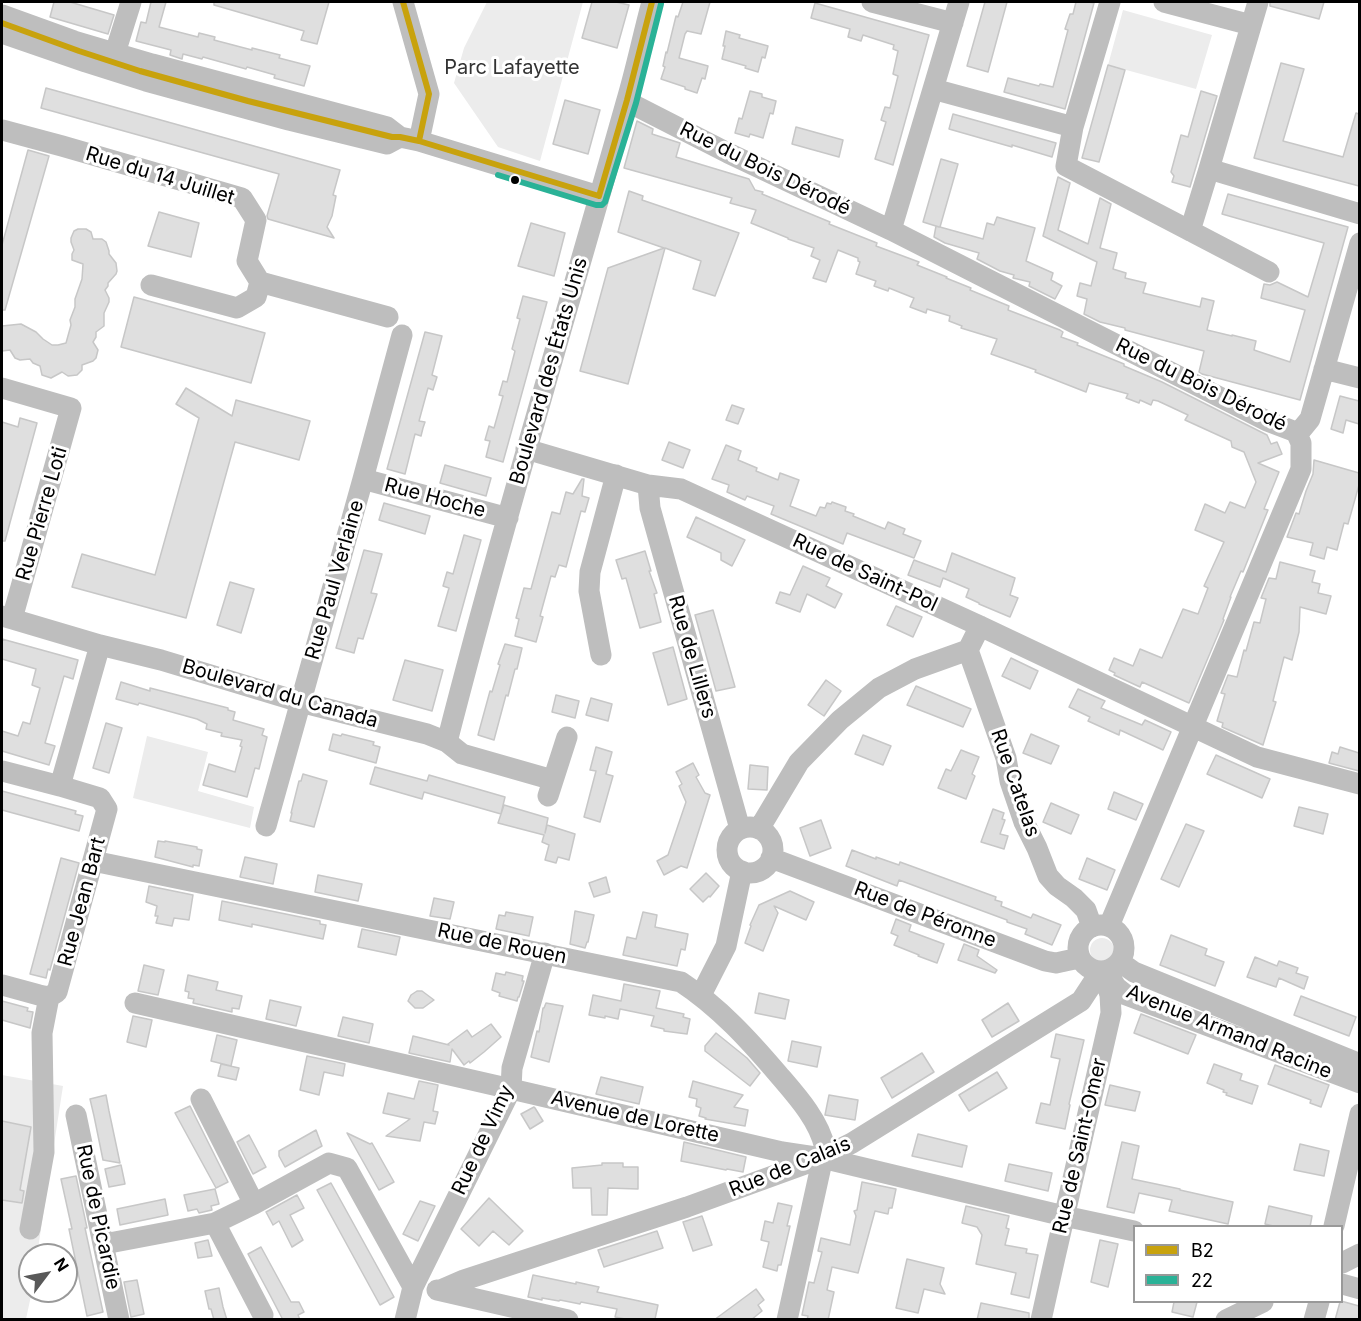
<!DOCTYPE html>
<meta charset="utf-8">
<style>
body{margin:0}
#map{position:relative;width:1361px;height:1321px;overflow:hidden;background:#fff;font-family:Inter,sans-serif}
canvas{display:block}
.frame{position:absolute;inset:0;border:3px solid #000;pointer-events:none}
.legend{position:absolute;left:1133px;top:1225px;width:210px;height:78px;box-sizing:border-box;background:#fff;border:2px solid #999;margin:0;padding:8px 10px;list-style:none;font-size:18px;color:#000}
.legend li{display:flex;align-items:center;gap:12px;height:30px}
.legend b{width:30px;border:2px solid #999}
.north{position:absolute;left:18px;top:1243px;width:60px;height:60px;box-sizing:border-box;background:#fff;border:2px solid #999;border-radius:50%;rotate:58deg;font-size:16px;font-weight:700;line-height:24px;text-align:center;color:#000}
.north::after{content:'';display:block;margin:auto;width:21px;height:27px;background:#595959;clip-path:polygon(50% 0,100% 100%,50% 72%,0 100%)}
</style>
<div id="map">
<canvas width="1361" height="1321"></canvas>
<div class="frame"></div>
<ul class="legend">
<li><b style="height:8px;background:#c8a20d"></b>B2</li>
<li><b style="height:8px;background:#2ab297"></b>22</li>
</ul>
<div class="north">N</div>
</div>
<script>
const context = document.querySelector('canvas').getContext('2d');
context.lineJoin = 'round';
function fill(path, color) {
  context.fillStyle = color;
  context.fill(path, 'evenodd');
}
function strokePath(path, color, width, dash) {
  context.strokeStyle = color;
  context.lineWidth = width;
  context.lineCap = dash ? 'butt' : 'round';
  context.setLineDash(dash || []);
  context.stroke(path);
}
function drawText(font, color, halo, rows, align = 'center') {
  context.font = font + ' Inter,sans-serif';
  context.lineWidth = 6;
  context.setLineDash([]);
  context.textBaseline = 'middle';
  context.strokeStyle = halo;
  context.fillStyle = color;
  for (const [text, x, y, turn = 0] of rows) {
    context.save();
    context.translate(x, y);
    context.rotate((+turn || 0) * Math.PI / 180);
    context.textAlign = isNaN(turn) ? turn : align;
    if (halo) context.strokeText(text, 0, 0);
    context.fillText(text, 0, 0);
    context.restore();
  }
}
fill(new Path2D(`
 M487 2H583L540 161 498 147 454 83 464 48Z
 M1123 10 1212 35 1196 89 1108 65Z
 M147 736 208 752 198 791 254 807 250 828 133 798Z
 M1090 950a12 12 0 1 1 24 0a12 12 0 1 1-24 0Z
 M2 1075 63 1086 37 1255H30V1291H32L26 1319 2 1318Z`), '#ececec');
const building = new Path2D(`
 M54 2H70L114 15 108 34 50 17Z
 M151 2H166L159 27 198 37 199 33 215 37 214 40 252 50V48L280 55 279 58 310 66 304 86 274 78 275 75 247 67 246 69 203 57 202 59 183 54 182 59 170 55 171 50 136 41 141 22 146 23Z
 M214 2H329L317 44 301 40 304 31 214 5Z
 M592 2H616L629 5 617 48 582 38Z
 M683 2H710L701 34 687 31 685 34 679 58 708 66 705 79 702 78 697 93 685 89V87L661 79 665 67 663 66 666 52 667 53 676 16 678 17Z
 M985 2H1007L988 72 967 66Z
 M1076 2H1088L1094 3 1065 109 1004 92 1008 78 1039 86 1040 84 1053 87 1068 30 1065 29 1070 14H1073Z
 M1270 2H1324L1319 19 1270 6Z
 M815 3 929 35 893 165 875 159 886 122 881 120 885 107 890 108 898 76 893 74 898 51 893 49 894 45 863 35 861 41 848 37 850 29 811 18Z
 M726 31 740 35 739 38 768 46 765 58 762 57 758 72 745 68 746 66 722 59 725 46H723Z
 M1281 63 1304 69 1283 141 1343 157 1356 113 1359 114V186L1254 158Z
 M1108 65 1125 70 1099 162 1082 158Z
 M46 88 340 170 333 195 336 196 332 216 327 227 334 238 268 219 267 216 279 174 41 108Z
 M750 91 762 94V97L776 101 773 114 770 113 763 138 750 134 749 137 735 133 739 118 742 119Z
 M1201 91 1217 96 1190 187 1172 182 1174 176 1171 172 1181 135 1188 137Z
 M565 100 600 110 588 154 553 144Z
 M953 114 1056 143 1052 157 1012 145V147L949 129Z
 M637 121 653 129 652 134 680 143 676 157 749 179 755 190 763 192 762 194 830 222 829 224 877 243 876 246 919 262 917 265 947 277 946 278 971 288 970 290 1009 306 1008 310 1060 330 1063 332 1061 337 1078 343 1077 345 1124 364V366L1162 382 1267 435 1271 444 1277 442 1282 454 1258 463 1279 472 1264 509 1268 510 1243 572 1241 571 1230 597H1231L1223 619 1224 620 1189 703 1142 682 1140 687 1114 675 1115 673 1109 670 1114 658 1133 666 1140 649 1162 658 1183 609 1198 614 1208 588 1204 586 1224 542 1195 530 1205 504 1225 513 1230 502 1245 508 1256 482 1244 452 1232 447 1231 441 1185 420 1188 415 1158 401 1153 400 1151 405 1140 400 1139 403 1126 398 1128 394 1089 383 1086 392 1035 372 1036 370 991 354 997 339 961 328 962 326 949 321 950 316 927 309 926 313 910 307 914 298 889 288 888 291 874 286 876 281 856 274 860 262 858 261V258L838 250 826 282 813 278 820 260 811 256 814 248 788 239V238L751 223 756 210 730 203 732 198 624 168Z
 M796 127 843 140 839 157 792 144Z
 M28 150 49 156 5 310H2V245Z
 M941 159 958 164 940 227 983 239 987 223 994 225 997 217 1035 228 1026 261 1053 273 1051 280 1062 286 1055 299 1029 286 1030 282 1013 278 1014 275 1000 271 977 259 979 253 945 243 934 237 936 226 939 227 923 222Z
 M1058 177 1070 183 1058 230 1088 244 1100 198 1111 204 1100 248 1117 253 1113 269 1126 273 1125 278 1146 283 1143 293 1200 307 1202 298 1214 301 1207 330 1232 336V335L1256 341 1254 350 1290 362 1305 310 1261 298 1264 284 1270 285 1277 282 1308 297 1324 243 1222 214 1228 194 1348 227 1300 400 1202 374 1199 372 1204 351 1125 330V328L1100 322 1084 314 1087 299 1077 296 1080 283 1091 286 1097 262 1043 236Z
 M629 191 643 196 642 200 739 233 715 296 693 289 701 261 665 248 628 384 580 371 608 268 664 248 618 232Z
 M159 212 199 223 191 257 148 246Z
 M531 223 565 233 554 276 518 266Z
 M78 229H86L91 232 93 239H102L106 242 109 251V254L116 263 117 271 116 274 108 283V286L105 290 109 298V302L104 313V326L96 332V337L93 342 98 350 96 358 93 361 82 365V370L77 375 68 376 62 372 51 378 42 375 40 366 33 363 30 359 20 360 15 358 10 350 2 351V326L21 324 36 332 43 339 52 345H58L66 343 71 325 70 320 75 307V299L82 279 83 264 72 260V254L74 250 71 242V238L74 231Z
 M523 296 547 302 503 462 486 457 490 441 485 440 489 426 494 428 503 396 499 395 503 381 507 382 515 351 512 349 520 319 517 318Z
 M134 297 265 333 251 383 121 347Z
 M425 332 442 336 432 375 437 377 433 390 428 388 419 421 425 422 423 428 421 436 415 434 405 474 387 469Z
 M186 388 232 416 236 400 310 421 299 460 235 442 186 618 72 587 82 554 155 575 199 418 176 404Z
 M1340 396 1359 401V424L1346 420 1343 433 1331 429Z
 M732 405 744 409 738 424 726 420Z
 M20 418 37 423 5 541H2V422L18 427Z
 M669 442 690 450 683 468 662 460Z
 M726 445 741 451 738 460 757 468 756 471 778 480 780 473 799 480 790 506 816 516 820 507 825 508 827 503 831 504 832 502 846 507 845 511 854 514 853 516 885 529 888 522 905 529 903 534 921 541 914 558 847 533 843 544 771 514 774 506 747 496 745 500 727 492 729 485 712 479Z
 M1314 460 1359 473V485L1348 524 1344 523 1337 550 1327 547 1324 559 1310 555 1313 543 1287 537 1296 513 1299 514 1306 491 1313 474Z
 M445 465 491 478 486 496 440 483Z
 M582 479H584L582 496 589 498 585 512 581 511 566 567 559 565 555 577 551 576 540 616 543 617 536 642 515 636 519 619 516 618 524 588 531 589 552 512 560 514 566 492 573 494Z
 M384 503 430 516 425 534 379 520Z
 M696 517 745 540 732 566 721 560V553L687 537Z
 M464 535 481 540 456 631 438 626 449 588 443 586 447 572 453 574Z
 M364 550 382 554 371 593 377 594 363 639 358 638 354 653 336 648Z
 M645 551 651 571H649L657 593 654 594 661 622 640 628 626 578 622 579 616 560Z
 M952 553 1015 578 1010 595 1018 598 1010 617 979 604V603L966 597 969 589 943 578 940 587 908 575 914 560 946 572Z
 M1280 562 1315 571 1312 582 1320 584 1318 593 1331 596 1326 614 1300 607 1299 632 1292 660 1284 657 1273 701 1276 702 1263 745 1222 727 1223 723 1217 721 1225 694 1221 693 1228 675 1237 677 1244 650 1246 651 1254 622 1260 623 1266 599 1261 598 1269 578 1276 579Z
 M803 566 830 578 826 586 842 594 835 608 807 594 800 612 776 603 780 592 790 595Z
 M230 582 254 589 241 633 217 625Z
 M896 606 922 617 913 637 887 625Z
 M713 610 735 687 716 691 695 615Z
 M2 639 78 660 73 679 64 676 45 743 55 746 49 765 2 751V731L18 736 23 722 30 724 40 688 32 685 36 669 2 659Z
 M505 644 522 648 517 669H515L508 696 506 695 494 740 478 735 490 691 492 692 500 665 498 664Z
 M673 647 687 699 668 705 653 653Z
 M1011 658 1038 671 1030 689 1002 676Z
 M405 660 443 670 432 711 393 700Z
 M826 680 841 691 824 716 808 705Z
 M121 682 150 691V688L228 708V710L235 712 233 720 264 729 262 735 267 737 259 769 255 768 247 797 203 785 209 764 235 772 242 747 240 746 242 740 221 736 222 733 206 729 207 724 197 719 139 703 138 705 116 699Z
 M916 686 971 709 963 727 907 705Z
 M1078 689 1105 701 1101 708 1142 725 1145 720 1171 732 1163 750 1120 730 1119 735 1088 721 1090 717 1069 707Z
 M556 695 579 701 575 718 552 712Z
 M591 698 612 704 608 721 586 715Z
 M106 723 122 728 109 773 93 768Z
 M333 734 341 736 342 734 374 742 373 745 380 747 376 763 329 750Z
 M1031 734 1059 746 1051 764 1023 753Z
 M863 735 891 746 883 765 855 754Z
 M596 747 612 752 606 774 613 776 600 822 584 817 596 771 590 770Z
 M1340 747 1359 753V771L1329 763 1332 752 1338 754Z
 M961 750 979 757 972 774 975 776 966 799 938 788 946 769 951 771Z
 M1216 755 1270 779 1262 798 1207 774Z
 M693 763 699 775 696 777 705 793 710 795 687 868 681 866 664 875 657 861 668 855 686 802 679 786 682 784 676 772Z
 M750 765 768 767 767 790 748 789Z
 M375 767 427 781 429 775 505 797 501 814 424 792 422 799 370 784Z
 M303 774 327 781 314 827 290 821 292 813H291L299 781H301Z
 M2 791 76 811 75 814 83 816 79 831 2 810Z
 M1114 792 1143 804 1136 820 1108 809Z
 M1051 803 1079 815 1071 834 1043 822Z
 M504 805 548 818 545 833 547 825 575 834 569 860 558 857 556 863 545 860 549 845 542 842 544 835 498 823Z
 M1299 807 1328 814 1323 834 1294 826Z
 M993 809 1004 813 1002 819 1005 820 1000 834 1008 836 1004 849 981 842Z
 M821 820 831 848 810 856 800 828Z
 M1186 824 1204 831 1179 887 1161 879Z
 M158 841 165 842V841L197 847V849L202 850 199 866 193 865V867L155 857Z
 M852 850 876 859V857L899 865 900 862 996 897 995 900 1002 902 1001 906 1031 918 1033 914 1061 925 1052 945 1025 934 1027 929 1007 922V920L899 880 897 886 846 866Z
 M245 857 277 864 273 884 240 877Z
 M61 858 79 863 50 970 48 969 46 978 30 974Z
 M1087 858 1115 870 1107 890 1079 879Z
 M706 873 719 886 710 897 709 896 703 902 690 889Z
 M318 875 362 884 358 901 315 892Z
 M606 877 610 892 594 897 589 883Z
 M149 886 193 895 189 920 174 918 172 926 156 923 158 916H155L157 906 146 902Z
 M790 891 814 902 806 920 774 906 778 913 763 951 745 943 751 926 750 925 759 905Z
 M434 898 454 902 450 919 430 916Z
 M222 901 320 921V924L326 925 323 939 252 924V927L219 920Z
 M575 911 594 915 588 942H587L585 948 570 944Z
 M506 912 533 917 529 936 496 929 499 915 505 916Z
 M643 912 657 915 655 927 688 934 685 950 681 949 677 966 623 955 627 937 636 939Z
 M896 919 911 925 909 931 944 944 937 963 918 956 919 955 894 945 898 936 891 933Z
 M362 929 400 937 396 955 358 947Z
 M1171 935 1207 949 1205 955 1224 962 1215 986 1160 965Z
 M964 944 979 950 977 956 997 970 995 973 958 960Z
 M1255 957 1277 966 1279 961 1298 968 1296 973 1308 977 1304 989 1279 978 1276 987 1247 977Z
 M144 965 164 970 158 995 138 991Z
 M506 972 523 976 522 981H524L519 997H518L517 1001 499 996 500 993 492 990 496 973 505 975Z
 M188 975 218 982 216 990 242 996 239 1009 232 1008V1012L193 1003 194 999 188 998 189 992 185 991Z
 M624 984 660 991 656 1008 684 1014 683 1017 690 1019 687 1034 664 1031V1029L651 1026 654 1016 620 1009 618 1019 605 1016V1018L589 1015 593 995 621 1001Z
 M417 991H422L434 1000 423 1008H415L408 1001 411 995Z
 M759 993 789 1000 785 1019 755 1013Z
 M1301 996 1356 1017 1349 1036 1294 1015Z
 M270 1000 301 1007 296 1026 266 1019Z
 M2 1001 28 1008 27 1011 33 1012 30 1028 2 1020Z
 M546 1003 563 1006 549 1062 531 1057 537 1031 539 1032 543 1008H544Z
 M1008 1003 1019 1021 992 1037 982 1020Z
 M1141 1014 1196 1035 1188 1054 1134 1033Z
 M133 1016 152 1020 146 1047 127 1042Z
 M343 1017 373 1024 369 1043 338 1036Z
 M491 1024 501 1037 484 1052 470 1063 469 1061 464 1065 452 1049 450 1062 409 1053 413 1036 449 1045 448 1044 467 1030 472 1037Z
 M716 1033 747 1058 760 1073 750 1086 705 1051V1046Z
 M1056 1034 1084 1040 1069 1104 1070 1105 1065 1129 1036 1123 1041 1103 1050 1105 1060 1059 1051 1057Z
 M217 1035 237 1040 231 1066 211 1061Z
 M792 1041 821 1047 817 1067 788 1061Z
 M922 1053 934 1072 892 1098 881 1078Z
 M307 1056 345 1064 343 1076 324 1072 319 1095 300 1090Z
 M221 1064 239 1068 236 1080 218 1076Z
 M1214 1064 1242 1074 1240 1080 1258 1086 1252 1104 1226 1095 1227 1093 1223 1092 1224 1090 1207 1083Z
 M1275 1065 1329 1085 1321 1107 1310 1103 1311 1100 1268 1084Z
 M997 1072 1007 1088 969 1111 959 1095Z
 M601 1077 643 1087 639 1104 596 1094Z
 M419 1081 438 1085 433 1111 438 1112 435 1124 424 1122 420 1141 386 1136 410 1119 383 1113 388 1093 414 1099Z
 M693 1081 743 1095 734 1107 748 1110 745 1126 705 1119 706 1118 699 1116 701 1108 696 1106 697 1099 689 1097Z
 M1110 1085 1140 1092 1135 1111 1105 1105Z
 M106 1095 109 1111 120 1163 103 1160 94 1116 90 1099Z
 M829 1095 858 1100 855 1120 825 1115Z
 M190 1106 228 1182 216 1188 175 1113Z
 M534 1107 535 1108 543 1121 530 1129 521 1114Z
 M2 1121 31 1127 20 1190 24 1191 22 1203 2 1200Z
 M316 1130 322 1146 285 1167 279 1156V1151Z
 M347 1133 370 1144 372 1143 394 1182 379 1190Z
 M918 1134 967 1146 962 1167 912 1156Z
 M249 1135 266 1167 253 1174 237 1142Z
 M684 1142 746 1157 743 1172 727 1169 726 1170 681 1161Z
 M1122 1142 1139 1146 1132 1179 1180 1189V1190L1233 1202 1228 1224 1169 1211 1172 1200 1139 1193 1134 1213 1107 1207Z
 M1300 1144 1329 1151 1324 1176 1294 1170Z
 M602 1163H623V1167H638V1189L608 1188 607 1215H592L591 1188H573L572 1168 602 1165Z
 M1009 1164 1052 1173 1048 1191 1005 1181Z
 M121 1165 125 1184 109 1187 105 1169Z
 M76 1176 87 1228H85L103 1312 87 1316 69 1229H72L61 1179Z
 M862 1182 896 1189 892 1208H889L888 1214 875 1211 858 1273 832 1267 827 1290 834 1292 828 1320H807L808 1316 802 1315 809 1282 814 1283 822 1252 818 1251 821 1238 850 1245 856 1216 854 1211 857 1210Z
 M331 1183 394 1297 380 1305 317 1190Z
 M215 1189 219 1204 211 1206 212 1210 199 1213 197 1209 188 1211 184 1195Z
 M297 1195 304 1208 290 1215 303 1240 292 1247 279 1221 273 1225 266 1212Z
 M489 1198 523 1231 509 1245 493 1231 479 1246 461 1229Z
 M165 1199 168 1215 120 1225 117 1209Z
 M420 1201 435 1206 418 1241 403 1234Z
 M778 1203 792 1206 787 1226H790L781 1265H778L777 1271 763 1267 769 1242 761 1240 765 1221 773 1223Z
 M966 1206 1009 1216 1006 1228 1009 1229 1005 1245 1027 1249 1026 1253 1038 1255 1029 1298 1011 1294 1016 1273 976 1264 982 1235 977 1227 962 1223Z
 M1269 1206 1312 1216 1310 1227H1277L1265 1224Z
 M702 1216 712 1245 693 1251 683 1222Z
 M657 1231 663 1248 604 1267 598 1250Z
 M208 1240 212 1256 198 1258 195 1243Z
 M1100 1240 1118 1244 1108 1287 1091 1282Z
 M261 1247 291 1302H299L304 1312 298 1315 300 1320H283L270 1295 248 1254Z
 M907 1259 944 1268 940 1284 945 1294 924 1289 918 1313 896 1308Z
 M533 1275 576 1284V1282L599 1287 597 1292 658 1305 655 1319H625L615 1317 617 1309 581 1302 580 1304 560 1300 559 1301 542 1298V1300L528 1297Z
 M137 1280 144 1314 131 1317 124 1282Z
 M219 1288 223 1307 227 1320H214L211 1309H209L205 1291Z
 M756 1289 764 1300 758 1305 762 1311 751 1320H714Z
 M1341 1301 1359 1306V1320H1335L1340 1302Z
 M1174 1302H1197L1193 1317 1172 1312Z
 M981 1303 1029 1313V1320H977Z`);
fill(building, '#dfdfdf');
strokePath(building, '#c7c7c7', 1.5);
strokePath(new Path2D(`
 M403 2 429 94 419 141
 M872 2 953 23
 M1164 2 1251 25
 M1258 2 1209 169 1360 214
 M2 15 74 41 152 64 387 127 400 137 419 141 599 196
 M2 33 86 62 146 81 289 120 387 144 400 137
 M115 53 131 2
 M933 89 1073 127 1110 2
 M627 100 636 106 728 153 891 230 1267 421 1296 432 1301 443V469L1109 926
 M1073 127 1066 166 1269 272
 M2 130 62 146 242 198 256 220 247 261 260 282 388 317
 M891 230 959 2
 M1190 231 1209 169
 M151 285 237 308 256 297 260 282
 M1324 369 1360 378
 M2 388 71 408 12 619
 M1296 432 1301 430 1310 419 1360 243
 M526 449 648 485 681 489 980 626 1257 757 1360 784
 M363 479 508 518
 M648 485 650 508 740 829
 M2 616 100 645 161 660 300 702 427 734 447 742 462 754 553 780
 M980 626 968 650 1006 758 1010 781 1024 822 1037 848 1048 876 1057 886 1074 898 1086 910 1092 927
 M601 655 589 591 590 572 616 475
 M447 742C502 527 566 316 626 103 636 70 643 35 652 2
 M2 771 60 786 100 645
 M548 796 567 737
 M266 826 363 479 402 335
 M727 850a23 23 0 1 1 46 0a23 23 0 1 1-46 0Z
 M759 829 799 762 840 720 879 688 915 669 968 650
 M771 858 1045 961 1056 963 1079 958
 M93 861 681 982C719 1007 749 1040 778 1074 796 1095 819 1120 825 1148L787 1320
 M1078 948a23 23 0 1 1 46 0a23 23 0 1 1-46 0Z
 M1120 962 1134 972 1360 1064
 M1107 972 1116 987 1126 995 1360 1083
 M2 985 39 995 49 997 57 992 107 809 100 798 60 786
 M701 995 726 946 742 871
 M135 1003 511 1089 782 1152 822 1158 1064 1216 1134 1231
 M201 1099 254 1204
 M76 1115 119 1320
 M215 1223 263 1315
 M1334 1226 1360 1114
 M30 1229 44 1152 42 1033 49 997
 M104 1244 215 1223 254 1204 329 1163 347 1168 413 1287
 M1342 1263 1360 1254
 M1342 1284 1360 1289
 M437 1290 568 1320
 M441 1290 464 1280 687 1207 822 1158 852 1143 1081 1001 1100 972
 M405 1320 413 1287 511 1089 512 1068 545 953
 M1041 1320 1055 1257 1111 1013 1110 995 1103 972
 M1226 1320 1263 1302
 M1314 1320 1319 1302`), '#bebebe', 21);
strokePath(new Path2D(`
 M403 2 429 94 419 141
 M2 23 79 51 140 71 248 101 392 137H400L419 141 599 196
 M599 196 627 100 652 2`), '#c8a20d', 6);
strokePath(new Path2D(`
 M498 175 596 205H602L605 202 636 103 661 4`), '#2ab297', 6);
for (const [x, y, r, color] of [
 [515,180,5,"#000"]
]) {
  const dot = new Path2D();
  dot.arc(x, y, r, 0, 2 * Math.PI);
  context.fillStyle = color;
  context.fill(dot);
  strokePath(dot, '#fff', 2);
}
drawText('20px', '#333', '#fff', [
 ["Parc Lafayette",512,68]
]);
drawText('20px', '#000', '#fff', [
 ["Rue du Bois Dérodé",765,169,26],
 ["Rue du 14 Juillet",160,176,17],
 ["Boulevard des États Unis",549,371,-74],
 ["Rue du Bois Dérodé",1201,385,26],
 ["Rue Hoche",435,498,15],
 ["Rue Pierre Loti",42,514,-74],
 ["Rue de Saint-Pol",865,573,25],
 ["Rue Paul Verlaine",335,580,-74],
 ["Rue de Lillers",692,657,74],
 ["Boulevard du Canada",280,694,16],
 ["Rue Catelas",1015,783,71],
 ["Rue Jean Bart",82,902,-75],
 ["Rue de Péronne",925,915,21],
 ["Rue de Rouen",502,944,12],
 ["Avenue Armand Racine",1229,1032,22],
 ["Avenue de Lorette",635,1117,13],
 ["Rue de Vimy",483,1140,-65],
 ["Rue de Saint-Omer",1080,1146,-77],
 ["Rue de Calais",790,1167,-22],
 ["Rue de Picardie",98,1217,78]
]);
</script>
